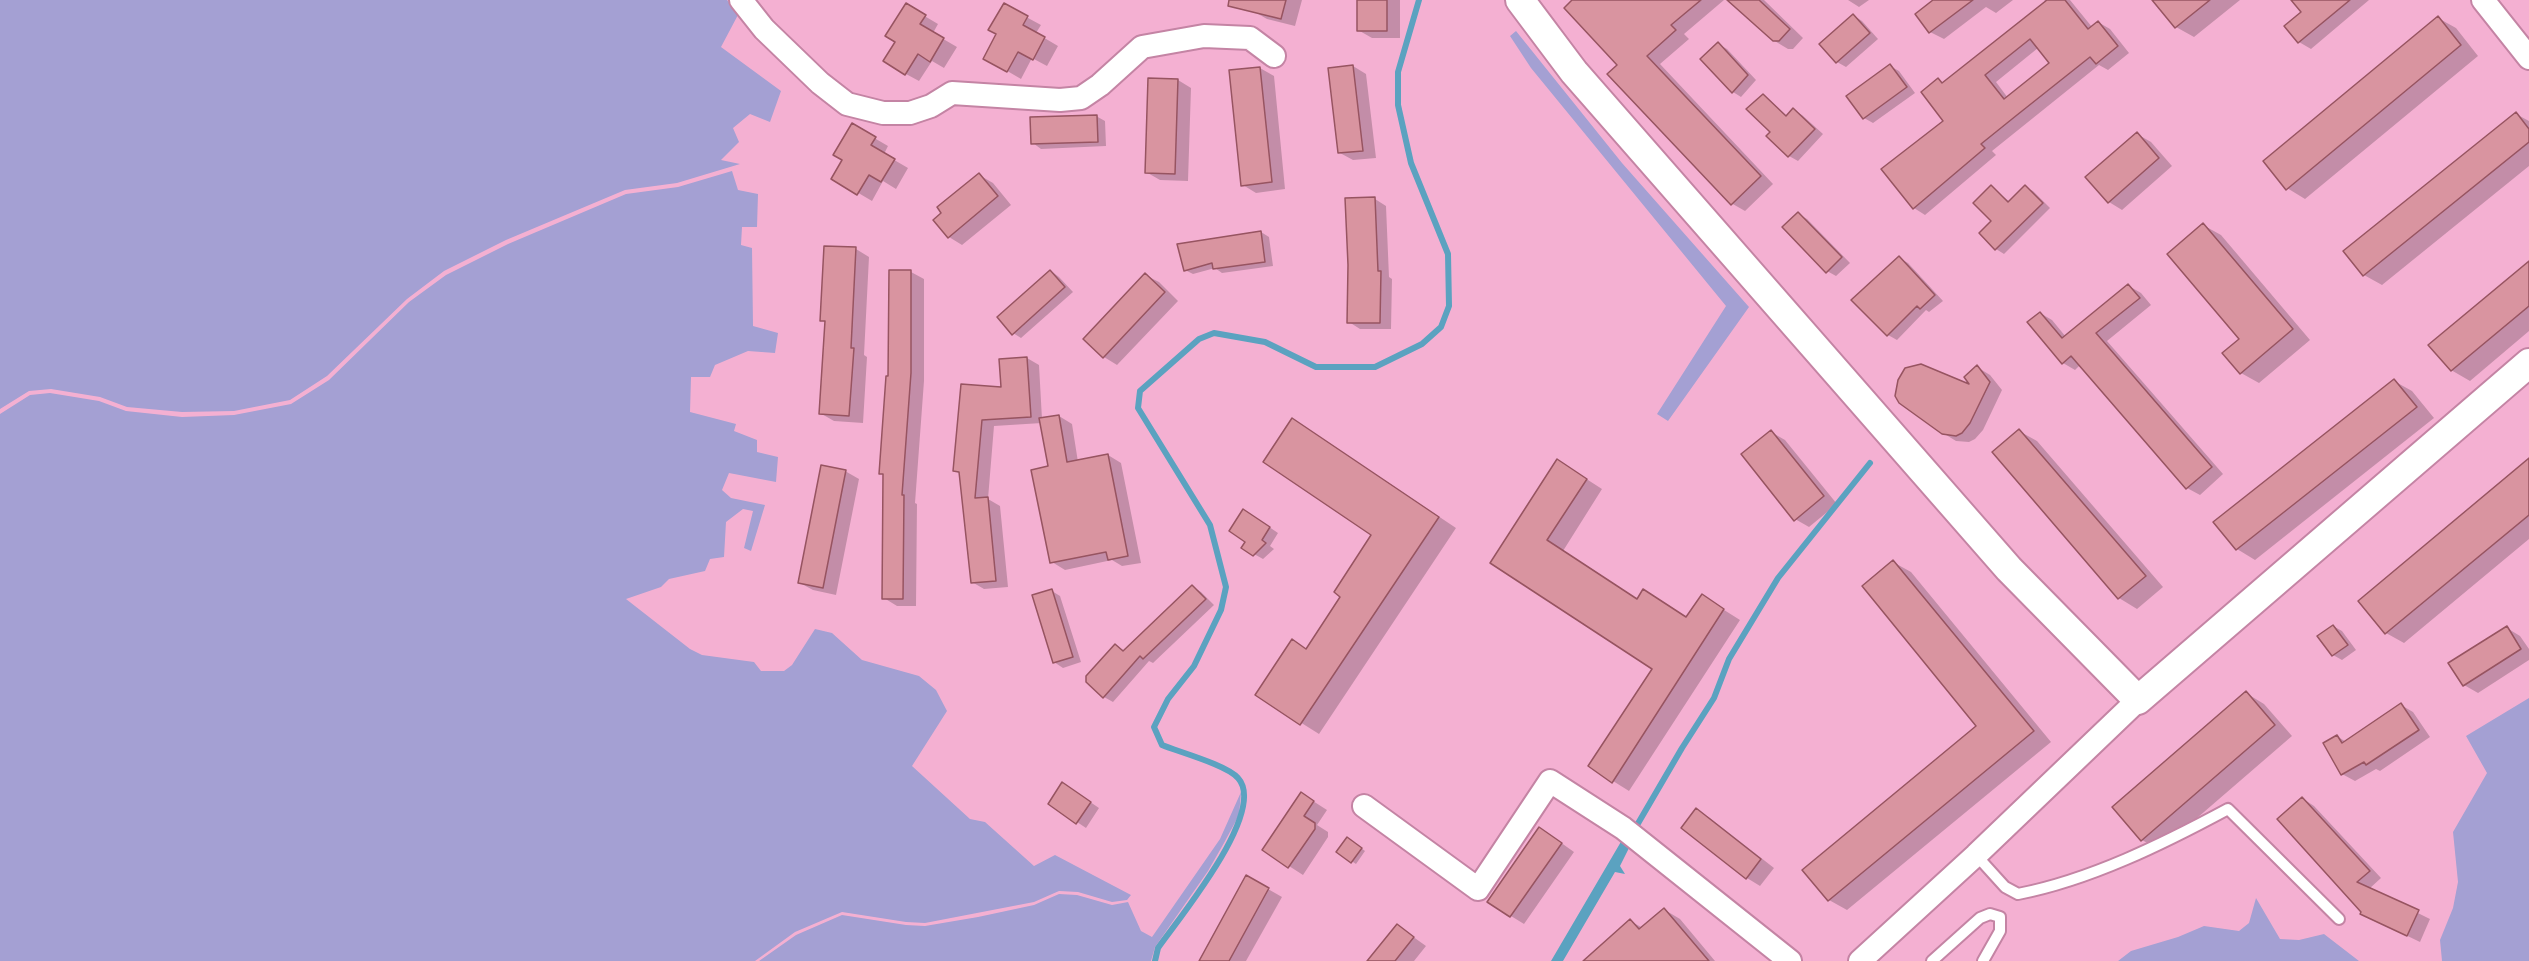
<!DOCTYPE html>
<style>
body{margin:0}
canvas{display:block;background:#f4b0d2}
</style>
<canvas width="2529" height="961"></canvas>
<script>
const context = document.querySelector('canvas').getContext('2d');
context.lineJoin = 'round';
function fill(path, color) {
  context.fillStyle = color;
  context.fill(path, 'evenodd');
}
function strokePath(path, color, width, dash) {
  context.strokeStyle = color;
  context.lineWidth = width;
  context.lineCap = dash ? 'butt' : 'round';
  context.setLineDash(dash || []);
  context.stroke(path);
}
fill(new Path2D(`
 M0 0H727L739 13 721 47 781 91 770 122 750 114 733 128 739 142 721 160 740 164 677 183 625 190 506 240 444 271 407 299 327 376 290 400 234 411 182 412 127 407 100 397 51 389 29 391 0 409Z
 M1516 31 1622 163 1749 307 1668 421 1657 414 1726 306 1531 68 1510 36Z
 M732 171 738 190 758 194 757 227H742L741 245 752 248 753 326 778 333 775 353 748 351 715 365 710 377H691L690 412 736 424 734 431 757 440V452L778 457 776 482 729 473 722 490 731 498 765 505 751 551 744 548 753 511 743 509 726 522 724 557 710 559 705 571 669 579 661 587 626 599 690 649 702 655 754 662 761 671H784L792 665 815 629 832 633 862 660 919 676 936 690 947 711 912 766 970 819 985 822 1034 866 1055 855 1131 895 1127 900 1112 902 1078 892 1059 891 1034 902 925 923 906 922 842 912 795 932 755 961H0V414L30 395 50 393 99 401 126 411 182 417 234 415 291 404 329 380 409 302 446 275 508 244 626 194 678 187Z
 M2529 698V961H2442L2440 940 2453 908 2458 882 2453 832 2487 773 2466 736Z
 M1241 792 1239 815 1224 843 1208 871 1155 947 1151 961H759L796 935 842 915 906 925 925 926 978 917 1034 905 1059 894 1077 895 1112 905 1128 902 1141 931 1152 937 1220 839Z
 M2256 898 2280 939 2299 940 2324 934 2359 961H2118L2131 951 2178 937 2204 926 2239 931 2249 923Z`), '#a4a0d3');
fill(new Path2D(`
 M1622 840 1630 846 1620 866 1625 874 1615 872 1563 961H1551Z`), '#5ba2c0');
fill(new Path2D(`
 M1256 0H1302L1295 26 1267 19 1253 11Z
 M1358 0H1400V38H1372L1358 30Z
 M1575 0H1724L1684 34 1689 39 1660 64 1773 184 1745 211 1731 203 1620 65Z
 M1730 0H1764L1803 38 1793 49H1788L1773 40Z
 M1848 0H1869L1859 7Z
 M1935 0H2013L1996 13 1986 7 1944 39 1930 32Z
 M2044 0H2070L2092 27 2098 22 2110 29 2129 53 2108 70 2099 65 1992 151 1996 155 1925 215 1914 208 1945 121 1938 80 1944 84 2046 2ZM2038 48 2051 64 2008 98 1996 82Z
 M2154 0H2240L2194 37 2176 27Z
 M2302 0H2369L2311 49 2299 42Z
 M906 5 938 24 933 33 957 47 944 68 932 61 919 81 906 74 897 42Z
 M1004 5 1041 25 1036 33 1058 46 1047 66 1032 58 1021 79 985 58 998 34Z
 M1853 15 1862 21 1878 39 1846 67 1837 62 1821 44Z
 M2438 18 2456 28 2478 56 2305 199 2287 188Z
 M1718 44 1727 49 1756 80 1741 97 1733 92Z
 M1353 66 1366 74 1376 158 1353 160 1340 153Z
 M1890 66 1899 71 1915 93 1873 123 1864 118Z
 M1260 68 1274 76 1285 189 1256 193 1243 185Z
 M1178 80 1191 88 1188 181 1160 180 1146 172Z
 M1763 96 1787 116 1793 110 1802 115 1823 134 1798 161 1789 156 1773 132Z
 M2516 114 2529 121V166L2382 285 2364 275Z
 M1096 116 1105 121 1106 146 1041 149 1033 143Z
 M852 125 888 146 884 154 908 168 896 189 883 181 872 201 833 178 844 160Z
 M2137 134 2151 142 2172 166 2122 210 2109 202Z
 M979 175 993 183 1011 205 962 245 949 237Z
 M1991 187 2010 202 2025 187 2033 191 2050 208 2004 254 1996 249Z
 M1375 199 1386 206 1389 277 1392 279 1391 329H1360L1349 322 1347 200Z
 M1798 214 1807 219 1850 263 1836 276 1827 271Z
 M2203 225 2221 235 2310 340 2259 383 2241 373V339Z
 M1261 232 1269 237 1273 266 1222 273 1215 268 1193 274 1185 270Z
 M856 249 869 257 864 355 867 357 863 423 834 421 820 413 826 323 822 320Z
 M1899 258 1908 263 1943 301 1929 312 1926 310 1897 340 1888 335Z
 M2529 263V331L2470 381 2451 370Z
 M1051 271 1059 277 1073 292 1021 338 1013 333Z
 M911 272 924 279V381L915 503 917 504 916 606H897L884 598V475L880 473 890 377Z
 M1145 275 1159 282 1178 301 1117 365 1104 357Z
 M2129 286 2141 293 2151 305 2107 341 2223 474 2200 495 2187 488 2080 365 2075 370 2063 363 2040 313 2052 320 2066 337Z
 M1027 358 1039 365 1042 419 1059 416 1072 424 1078 462 1108 455 1121 463 1141 563 1122 566 1112 560 1065 570 1052 562 1050 467 1042 423 994 426 988 499 1000 506 1008 587 984 589 972 582 961 474 955 471 962 386 1002 389Z
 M1977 367 1990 375 2002 390 1983 430 1975 439 1969 442 1956 441 1943 433 1974 388Z
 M2394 381 2412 391 2434 418 2255 560 2237 549Z
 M1311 431 1456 528 1319 734 1257 695 1307 650 1342 596 1373 535Z
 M2019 431 2037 441 2163 587 2137 609 2119 598 1994 452Z
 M1771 432 1785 440 1837 504 1809 527 1795 519Z
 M2529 460V539L2404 643 2386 633 2360 601Z
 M845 471 859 479 836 595 813 590 800 583Z
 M1574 471 1602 489 1563 551 1638 600 1687 618 1702 596 1740 620 1629 791 1613 781 1654 668 1492 563Z
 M1253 516 1278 533 1270 546 1274 549 1263 559 1254 554 1247 542Z
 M1893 562 1911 572 2051 742 1847 910 1829 900 1979 726Z
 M1193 587 1201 592 1214 605 1153 663 1149 661 1113 702 1104 697 1115 645 1125 651Z
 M1052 591 1060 596 1081 662 1063 668 1054 662Z
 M2333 626 2342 631 2356 650 2342 660 2333 655 2319 637Z
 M2507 628 2520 636 2529 649V660L2478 693 2464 685 2451 664Z
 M2246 693 2264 704 2292 736 2160 850 2142 840Z
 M2401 705 2413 712 2430 737 2380 771 2376 769 2355 781 2342 774 2337 736 2346 742Z
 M1071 789 1099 808 1086 828 1050 804Z
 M1302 794 1327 810 1317 825 1328 832V837L1303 875 1264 850Z
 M2302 798 2314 806 2381 878 2369 889 2430 919 2420 942 2362 914Z
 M1696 810 1710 818 1774 868 1760 886 1747 878Z
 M1553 837 1574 852 1524 924 1511 916Z
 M1352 841 1365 851 1356 864 1338 852Z
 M1247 877 1282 897 1246 961H1201Z
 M1665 910 1680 919 1715 961H1585L1630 921 1643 928Z
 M1398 926 1426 946 1414 961H1369Z`), '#0003');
strokePath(new Path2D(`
 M1633 832 1682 748 1714 698 1729 659 1778 578 1870 463
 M1155 961 1158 948C1179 918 1268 811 1238 778 1227 765 1179 752 1162 745L1154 727 1168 699 1194 666 1221 610 1226 587 1210 525 1138 408 1140 391 1199 339 1214 333 1265 342 1316 367H1375L1422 344 1441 327 1449 306 1448 254 1411 163 1398 105V72L1419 0`), '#5ba2c0', 6);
const building = new Path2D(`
 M1229 0H1286L1281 19 1228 6Z
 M1357 0H1387V31H1357Z
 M1572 0H1701L1671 25 1676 30 1647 56 1761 176 1731 205 1607 74 1617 65 1564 8Z
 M1727 0H1759L1790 29 1779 41H1773Z
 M1933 0H1973L1929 33 1915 14Z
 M2047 0H2065L2088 29 2098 21 2118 46 2096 64 2090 57 2017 115 1981 144 1985 148 1913 209 1881 169 1943 121 1921 92 1938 78 1942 83ZM2030 39 2049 63 2004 99 1985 75Z
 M2152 0H2210L2175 28Z
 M2291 0H2350L2298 43 2284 26 2301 12Z
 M906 3 926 15 920 24 944 38 930 62 918 54 905 75 883 61 895 42 885 36Z
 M1004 3 1028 16 1023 25 1045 37 1033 60 1018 52 1007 72 983 59 996 34 988 30Z
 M1853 14 1870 33 1836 63 1819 44Z
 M2438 16 2461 45 2286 190 2263 161Z
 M1718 42 1748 75 1732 93 1700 59Z
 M1890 64 1907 87 1863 119 1846 96Z
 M1353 65 1363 151 1338 153 1328 68Z
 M1260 67 1272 182 1241 186 1229 70Z
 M1148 78 1178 79 1175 174 1145 173Z
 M1763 94 1786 116 1793 108 1815 129 1788 157 1766 136 1770 132 1746 109Z
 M2516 112 2529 129V142L2363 276 2343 251Z
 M1097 115 1098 142 1031 144 1030 117Z
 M852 123 876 137 871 145 895 159 881 182 869 175 857 195 831 179 842 160 833 155Z
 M2137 132 2159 158 2108 203 2085 177Z
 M979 173 998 196 948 238 933 220 941 213 937 207Z
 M1991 185 2008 202 2025 185 2043 203 1995 250 1979 233 1991 221 1973 203Z
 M1375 197 1378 271H1381L1380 323H1347L1348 265 1345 198Z
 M1798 212 1842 257 1826 273 1782 227Z
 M2203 223 2293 329 2240 374 2222 353 2239 339 2167 254Z
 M1261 231 1265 262 1213 269 1212 263 1184 271 1177 244Z
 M824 246 856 247 851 348H854L849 416 819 414 825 321H820Z
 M1899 256 1935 295 1920 309 1917 306 1887 336 1851 300Z
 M2529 261V306L2451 371 2428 345Z
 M889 270H911V373L902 495H904L903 599H882L883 474H879L886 376H888Z
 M1050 270 1065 287 1012 335 997 317Z
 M1145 273 1165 292 1103 358 1083 339Z
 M2128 284 2140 298 2096 333 2212 467 2186 489 2071 356 2062 364 2027 322 2040 312 2062 338Z
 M1027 357 1031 417 982 420 975 498 988 497 996 581 971 583 959 472 953 471 961 384 1001 387 999 359Z
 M1921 364 1969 384 1964 377 1977 365 1990 382 1970 423 1962 433 1956 436 1942 434 1899 403 1895 396 1898 380 1905 368Z
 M2394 379 2417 407 2236 550 2213 522Z
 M1059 415 1067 462 1108 454 1128 556 1108 560 1106 552 1050 563 1031 470 1048 466 1039 418Z
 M1292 418 1439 517 1300 725 1255 695 1292 639 1306 649 1340 597 1334 592 1371 535 1263 462Z
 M2019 429 2146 576 2118 599 1992 452Z
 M1771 430 1824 496 1794 521 1741 454Z
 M2529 458V515L2385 634 2358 601Z
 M1557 459 1587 479 1547 540 1637 599 1643 589 1686 617 1702 594 1724 609 1612 783 1588 766 1652 669 1490 563Z
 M821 465 846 470 823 588 798 583Z
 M1243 509 1270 527 1262 540 1266 543 1253 556 1241 548 1245 542 1229 531Z
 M1893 560 2034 731 1828 901 1802 870 1976 726 1862 586Z
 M1192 585 1206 599 1143 659 1140 656 1103 698 1086 682V676L1115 644 1123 651Z
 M1052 589 1073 657 1053 663 1032 595Z
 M2333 625 2348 645 2332 656 2317 636Z
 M2507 626 2521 649 2463 686 2448 663Z
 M2246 691 2275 725 2141 841 2112 807Z
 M2401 703 2419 730 2366 765 2364 762 2341 775 2323 743 2337 735 2342 743Z
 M1062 782 1091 802 1076 824 1048 804Z
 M1301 792 1314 801 1304 816 1315 823V829L1288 868 1262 850Z
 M2302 797 2370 871 2357 882 2419 910 2407 936 2360 914 2361 912 2277 819Z
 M1696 808 1761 859 1746 879 1681 828Z
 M1539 827 1562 843 1510 917 1487 902Z
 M1347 837 1362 848 1351 863 1336 852Z
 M1246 875 1269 888 1229 961H1199Z
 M1664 908 1709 961H1583L1630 919 1639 929Z
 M1397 924 1414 937 1395 961H1367Z`);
fill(building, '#d994a0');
strokePath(building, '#975461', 1.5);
const service = new Path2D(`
 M1976 855 2005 887 2018 894C2090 880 2163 844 2228 809L2339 919
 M1932 961 1980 918 1990 914 2000 917V931L1983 961`);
const minor = new Path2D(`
 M741 0 764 29 820 83 847 104 883 113H910L931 106 952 93 1060 100 1081 98 1100 85 1142 47 1204 36 1250 38 1274 56
 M2483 0 2529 58
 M1364 806 1478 889 1550 781 1623 828 1790 961
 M1860 961 1976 855 2138 700`);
const tertiary = new Path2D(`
 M1520 0 1574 72 2009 569 2138 700 2529 363`);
strokePath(service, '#c484a4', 14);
strokePath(minor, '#c484a4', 26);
strokePath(tertiary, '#c484a4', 32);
strokePath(service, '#fff', 10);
strokePath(minor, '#fff', 22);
strokePath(tertiary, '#fff', 28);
</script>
